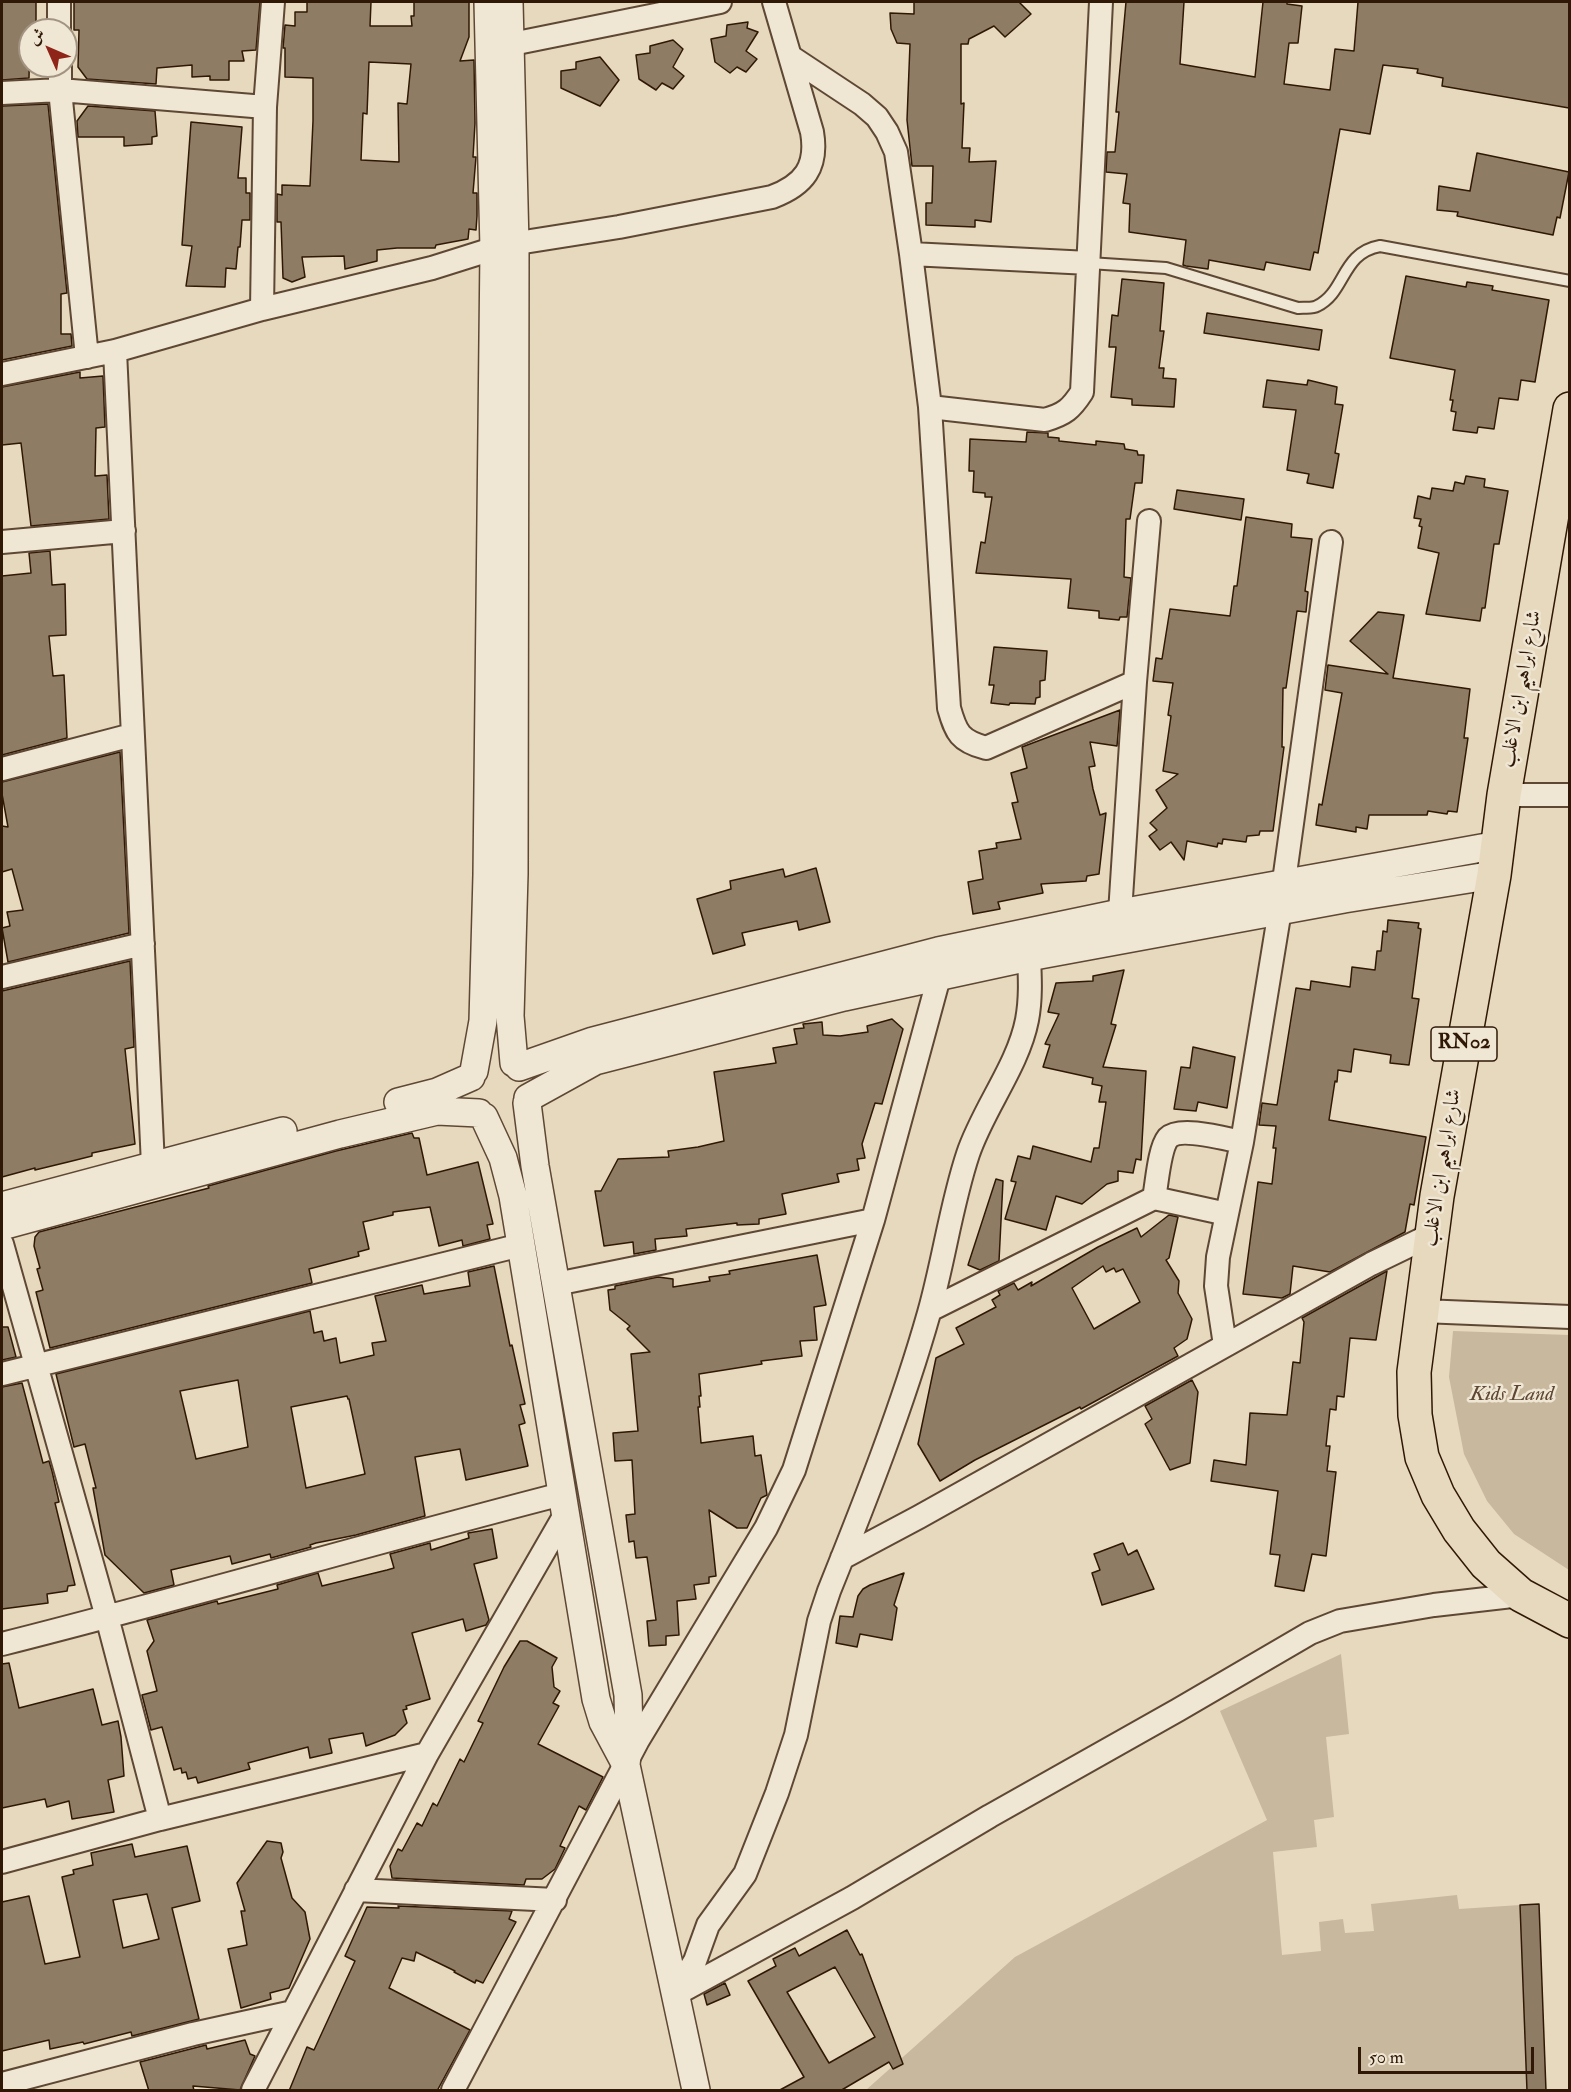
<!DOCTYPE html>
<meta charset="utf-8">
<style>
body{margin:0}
#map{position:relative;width:1571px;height:2092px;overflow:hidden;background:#e7d9bd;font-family:"IM FELL Double Pica",Amiri,serif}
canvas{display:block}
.frame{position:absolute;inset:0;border:3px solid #301806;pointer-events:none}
.north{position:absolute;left:18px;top:18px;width:60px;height:60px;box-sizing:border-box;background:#efe6d4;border:2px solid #a39482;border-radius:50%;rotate:315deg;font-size:16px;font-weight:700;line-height:24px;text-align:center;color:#301806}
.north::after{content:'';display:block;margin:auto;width:21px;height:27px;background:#8f2418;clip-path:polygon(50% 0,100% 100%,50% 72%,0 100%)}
.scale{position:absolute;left:1358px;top:2047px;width:176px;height:27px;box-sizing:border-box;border:3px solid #301806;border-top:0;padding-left:8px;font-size:18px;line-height:21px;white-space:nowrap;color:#301806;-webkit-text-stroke:4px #efe6d4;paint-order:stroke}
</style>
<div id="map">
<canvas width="1571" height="2092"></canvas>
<div class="frame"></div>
<div class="north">ش</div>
<div class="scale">50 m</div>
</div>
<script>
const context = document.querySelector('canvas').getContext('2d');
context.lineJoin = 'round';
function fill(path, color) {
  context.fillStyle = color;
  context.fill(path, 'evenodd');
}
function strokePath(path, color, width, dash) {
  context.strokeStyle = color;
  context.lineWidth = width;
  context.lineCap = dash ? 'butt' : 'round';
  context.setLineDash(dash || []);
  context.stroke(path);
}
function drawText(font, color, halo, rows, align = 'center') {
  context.font = font + ' "IM FELL Double Pica",Amiri,serif';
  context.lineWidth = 5;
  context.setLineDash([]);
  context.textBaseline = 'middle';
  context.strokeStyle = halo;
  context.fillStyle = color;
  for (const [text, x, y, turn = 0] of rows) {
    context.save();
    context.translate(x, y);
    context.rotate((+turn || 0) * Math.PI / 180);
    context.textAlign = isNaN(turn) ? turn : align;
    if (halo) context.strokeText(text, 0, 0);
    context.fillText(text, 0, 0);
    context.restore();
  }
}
fill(new Path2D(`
 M1453 1331 1569 1335V1570L1514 1534 1487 1501 1464 1454 1449 1377Z
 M1341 1654 1349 1734 1326 1737 1334 1817 1314 1820 1317 1847 1273 1852 1282 1955 1321 1951 1319 1922 1343 1919 1345 1933 1374 1931 1371 1904 1457 1895 1459 1909 1520 1905 1527 2090H866L1015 1957 1267 1820 1220 1711Z`), '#c8b89e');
const building = new Path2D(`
 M2 2H36V30H30L29 78 2 80Z
 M74 2H260L256 50 242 51 244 61H229V80H210V76L192 77V65L157 68 156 84 87 79 78 67 79 30H74Z
 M307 2H371L370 26H412L411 16H414V2H469V37L460 61 474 60 475 123 473 157H476L473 193H477V216L476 230 469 229 468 239 436 245 435 248H397L377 250V261L345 269 344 256 302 257 305 277 292 282 283 278 281 222H277V194L282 195V185L310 186 313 121V78L285 77V48H283L285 25 295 26V12H307ZM369 62 411 64 407 104 398 103 399 162 361 160 363 113 367 114Z
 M914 2H1019L1031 14 1005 37 994 26 969 39 968 44H961V104L964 103 962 148H970L969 162 996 161 991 222 975 220V227L926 225V203H932L933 166H912L907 120 910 44 897 43 891 29 890 13 914 14Z
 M1126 2H1184L1180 64 1255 77 1263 2H1287V4L1302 6 1298 43H1289L1284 84 1330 90 1335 49 1354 51 1358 2H1569V108L1442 86 1443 78 1417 73 1418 69 1383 65 1370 134 1340 129 1318 253 1314 252 1310 270 1266 262 1264 270 1209 260 1208 269 1186 266 1183 265 1186 240 1129 232 1130 204 1123 203 1127 174 1106 172 1107 152H1115L1119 112H1116Z
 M748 22 747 28 758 32 746 51 757 59 746 72 737 67 730 73 715 62 711 39 726 36 727 25Z
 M673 40 683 49 673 67 684 76 673 89 662 83 656 90 639 79 636 55 650 53V46Z
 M600 57 619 80 600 106 561 88V71L576 69V62Z
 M48 104 67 293 61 294V334H71L72 346 2 360V106Z
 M88 106 155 111 157 136 152 137V144L124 146V137H78L77 121Z
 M191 122 242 127 238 178H246V193H250V220H242L240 247H238L236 269 226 268 225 287 186 286 192 246 182 245Z
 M1477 153 1569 172 1560 218 1557 217 1553 235 1457 216 1458 212 1437 210 1439 186 1470 191Z
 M1406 276 1466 287 1467 282 1493 286 1492 290 1549 300 1535 382 1521 380 1518 400 1499 398 1494 429 1478 427 1477 433 1453 430 1456 412 1451 411 1453 400H1450L1455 370 1390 358Z
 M1122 279 1164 283 1160 331H1164L1159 368H1164L1163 378 1176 379 1174 407 1132 405V399L1111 397 1116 347H1109L1112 315 1118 316Z
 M1207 313 1322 330 1319 350 1204 333Z
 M80 372V378L103 376 105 427 96 428 95 476 107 475 109 519 31 526 21 443 2 445V387Z
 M1267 380 1307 385 1308 380 1337 387 1335 404 1343 405 1335 453 1339 454 1333 488 1307 483 1309 474 1287 470 1296 410 1263 407Z
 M1027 432 1048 433V437L1059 438V441L1096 445V441L1124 444 1125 449 1137 451 1138 455H1144L1142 483H1135L1130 519H1126L1124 577 1131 578 1127 617H1120L1119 620 1099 618V611L1068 608 1071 579 976 573 981 542 985 543 992 497H985V493L973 492 974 471H969L970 439 1026 442Z
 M1466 476 1485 479 1484 487 1508 491 1499 544H1494L1485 608H1482L1480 621 1426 614 1439 553 1418 548 1422 527 1419 526 1421 519 1414 518 1418 496 1430 499 1432 488 1453 491 1455 482 1464 484Z
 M1177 490 1244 499 1241 520 1174 509Z
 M1246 517 1292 524 1291 537 1312 539 1305 591 1308 592 1306 612 1297 611 1286 688H1283L1282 747H1284L1273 831H1260L1259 835 1247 836 1246 842 1223 839 1222 844 1218 843 1217 847 1187 841 1184 860 1171 842 1160 850 1149 836 1157 830 1150 823 1167 808 1156 790 1178 774 1163 771 1171 716 1168 715 1173 683 1153 681 1156 658 1162 659 1170 609 1230 616 1234 586H1237Z
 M50 551 52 585 65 584 66 635 49 636 53 676 64 675 67 738 2 755V576L31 573 29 553Z
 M1378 612 1404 615 1393 678 1470 689 1464 738H1468L1457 812 1448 811 1447 814 1428 811 1427 815H1369L1367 829 1356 827V832L1316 825 1319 804 1322 805 1342 693 1325 690 1328 665 1388 674 1350 641Z
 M994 647 1047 651 1045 680 1040 681V697L1036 698 1035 704 1010 703 1009 705 991 703 994 685H989Z
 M1120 710 1117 746 1090 742 1095 766 1089 767 1093 789 1100 815 1106 813 1099 874 1087 876 1086 881 1041 884 1043 893 998 902 1000 909 973 914 968 882 983 879 979 851 997 848 996 843 1021 839 1012 803 1018 802 1011 773 1027 768 1022 747Z
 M120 752 129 933 8 962 2 928 10 926 7 912 23 910 12 869 2 872V826L8 827 2 794V782Z
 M816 868 830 922 799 930 797 921 742 933 745 945 713 954 697 899 731 889 730 881 783 869 785 877Z
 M1388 920 1419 923 1418 928 1421 929 1412 998 1419 999 1409 1065 1390 1063 1391 1055 1354 1049 1351 1072 1338 1070 1337 1082 1335 1081 1329 1120 1426 1137 1414 1205 1410 1204 1405 1232 1330 1272 1293 1266 1290 1294 1282 1298 1243 1294 1258 1182 1272 1184 1276 1148H1273L1276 1126 1259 1125 1262 1103 1277 1105 1296 988 1310 990 1311 981 1350 987 1352 967 1375 970 1377 951H1381L1383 931 1387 932Z
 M130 961 134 1047 125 1049 135 1144 92 1153V1156L68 1162 35 1170V1168L2 1177V991Z
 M1124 970 1111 1024 1116 1025 1103 1067 1146 1071 1141 1160 1136 1159 1133 1173 1118 1171V1181L1107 1184 1082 1204 1056 1196 1046 1230 1005 1219 1016 1182 1011 1181 1018 1156 1030 1159 1033 1146 1091 1162 1094 1148H1099L1106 1102H1099L1102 1086 1092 1084 1093 1078 1043 1067 1050 1045 1045 1044 1059 1014 1048 1012 1056 983 1093 981V976Z
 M892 1019 903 1029 882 1104 875 1103 862 1144 865 1158 857 1159 859 1170 837 1174 839 1182 782 1194 786 1214 759 1219V1224L737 1225V1223L686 1229 687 1236 655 1239 656 1250 634 1254 633 1242 604 1246 595 1191H601L618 1159 669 1157 668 1151 698 1147 724 1141 714 1072 776 1063 773 1048 797 1044 794 1029 804 1028 803 1024 822 1022 823 1035 840 1036 868 1032 867 1026Z
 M1193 1047 1235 1057 1227 1108 1198 1102 1196 1111 1174 1109 1181 1067 1190 1068Z
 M412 1133 414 1138H419L427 1175 478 1162 493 1224 487 1225 490 1239 463 1246 462 1240 439 1246 430 1207 393 1212V1215L363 1222 369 1249 358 1252 359 1256 309 1269 312 1283 50 1348 36 1292 43 1290 37 1269 40 1268 34 1246 35 1237 39 1232 209 1188 208 1186 336 1151Z
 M996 1179 1003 1181 999 1261 980 1270 968 1265Z
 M1169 1215 1178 1217 1169 1258 1166 1260 1179 1281 1178 1293 1192 1319 1187 1339 1174 1348 1178 1356 1081 1409 1080 1407 975 1460 940 1481 918 1444 936 1358 964 1344 956 1328 996 1307 992 1300 1000 1295 998 1291 1014 1283 1018 1290 1032 1282 1031 1286 1098 1247 1137 1228 1141 1237ZM1103 1266 1106 1272 1114 1268 1116 1272 1123 1269 1140 1302 1094 1329 1072 1288Z
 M817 1255 826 1305 814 1307 817 1340 800 1341 802 1356 761 1361 762 1364 699 1374 701 1396H699L700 1407H698L701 1443 753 1436 755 1456 761 1455 767 1495 761 1498 747 1528H737L709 1510 716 1576 709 1577V1583L694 1585 696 1599 677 1601 679 1635 666 1636V1645L649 1646 647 1621 656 1620 647 1557 636 1558 634 1541 629 1542 626 1515 635 1514 632 1460 615 1461 613 1433 638 1431 631 1354 650 1352 627 1329 630 1326 610 1310 608 1290 615 1289V1286L658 1277 673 1279V1287L710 1281 709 1277 730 1274 729 1271Z
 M494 1266 510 1346 512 1345 525 1404 520 1405 525 1423 519 1425 528 1466 466 1480 460 1449 415 1457 425 1516 356 1535 316 1543 310 1545 311 1547 271 1558 270 1554 232 1564 230 1556 171 1570 174 1585 144 1593 105 1555 93 1488H96L85 1444 74 1447 56 1374 310 1311 314 1333 322 1331 324 1341 336 1338 340 1363 374 1355 372 1343 386 1341 375 1296 422 1285 424 1294 470 1286 468 1272ZM238 1380 248 1447 196 1459 180 1391ZM347 1396 348 1399H349L365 1474 306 1488 291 1407Z
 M1387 1271 1376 1340 1350 1338 1344 1397 1337 1396 1336 1410 1330 1409 1326 1446H1330L1327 1471 1336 1472 1326 1556 1312 1554 1304 1591 1275 1586 1280 1555 1270 1554 1278 1491 1211 1481 1214 1460 1246 1465 1250 1413 1287 1415 1293 1362 1300 1363 1304 1322 1302 1318Z
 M2 1327H8L16 1357 2 1360Z
 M1192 1380 1198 1392 1190 1463 1170 1470 1145 1424 1152 1419 1145 1406Z
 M22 1383 43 1463 49 1461 52 1471 59 1502 55 1503 75 1585 68 1586 67 1591 47 1594 48 1603 2 1609V1387Z
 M492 1529 497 1558 474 1564 489 1620 486 1625 466 1631 463 1619 412 1633 430 1699 406 1706 407 1709 403 1710 407 1723 395 1735 366 1746 363 1733 329 1739 332 1753 310 1758 308 1747 248 1763 250 1769 198 1783 196 1777 188 1779 186 1772 182 1773 181 1768 174 1770 162 1727 151 1730 142 1695 157 1691 147 1651 154 1641 147 1620 217 1601 218 1604 278 1589 277 1585 318 1573 322 1586 387 1570 394 1568 390 1554 430 1543 431 1550 469 1538 468 1533Z
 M1123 1543 1128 1555 1137 1550 1154 1589 1102 1605 1092 1573 1100 1570 1094 1554Z
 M904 1573 894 1605 897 1608 892 1640 860 1634 857 1647 836 1643 840 1616 853 1617 858 1596 863 1589 870 1585Z
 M520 1641H527L557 1658 552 1667 554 1687 560 1691 553 1703 559 1706 538 1744 603 1777 586 1810 579 1806 560 1846 565 1848 555 1869 542 1879H526L524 1885 392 1878 390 1866 398 1849 402 1851 417 1823 422 1826 433 1803 437 1806 460 1759 464 1762 483 1723 478 1721 504 1667Z
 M9 1663 19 1708 93 1689 102 1725 118 1721 121 1737 124 1776 108 1780 114 1812 72 1819 69 1801 47 1807 45 1799 2 1808V1664Z
 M267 1841 281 1843 283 1852 281 1858 292 1898 305 1912 310 1939 289 1988 270 1993 271 1999 241 2008 228 1949 247 1945 241 1911H245L237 1883Z
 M132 1844 135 1857 187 1846 200 1901 172 1908 199 2019 132 2036 131 2032 84 2044 83 2042 50 2049 49 2040 2 2051V1902L29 1896 45 1964 80 1957 62 1877 74 1874 73 1870 93 1865 91 1853ZM147 1894 159 1939 123 1948 113 1900Z
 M1539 1904 1546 2091H1527L1520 1905Z
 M398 1906 512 1911 509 1919 516 1922 483 1983 476 1980 475 1983 454 1972 455 1971 416 1952 414 1961 402 1958 389 1988 470 2030 437 2091H289L307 2047 314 2050 355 1961 345 1956 367 1907 399 1908Z
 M847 1930 860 1955 862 1954 903 2064 893 2069 889 2062 840 2091H778L804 2077 748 1981 776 1966 773 1959 795 1948 799 1956ZM835 1967 875 2037 829 2063 787 1992Z
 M725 1983 730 1995 707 2005 704 1994Z
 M245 2040 250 2054 255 2056 240 2090 193 2086 194 2091H149L140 2062 206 2045 207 2049Z`);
fill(building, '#8f7c65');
strokePath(building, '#301806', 1.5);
const service = new Path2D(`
 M1089 263 1166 268 1298 308C1304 307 1312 309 1317 306 1346 292 1341 253 1380 246L1570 281`);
const minor = new Path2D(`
 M59 2V30
 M512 44 720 2
 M791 57 862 104 877 117 887 132 896 152 911 254 930 407 949 708C956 733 960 741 986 748L1135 682
 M60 66V90L87 357
 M2 93 60 90 265 107
 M911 254 1089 263
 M262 309 265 107 273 2
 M115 351 153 1165
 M2 374 115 351 262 309 432 268 505 245 619 227 772 197C804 185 818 167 812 132L774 2
 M930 407 1045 420C1065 414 1071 409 1082 392L1101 2
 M2 542 124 531
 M2 769 132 735
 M1504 795H1570
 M1120 913 1135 682 1149 521
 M2 977 143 944
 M1154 1198C1157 1184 1159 1149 1168 1138 1180 1126 1226 1139 1242 1142
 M2 1244 107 1617 160 1819
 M556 1284 873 1220
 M930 1310 1154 1198 1227 1214
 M1422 1311 1570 1317
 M1225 1345 1216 1286 1218 1257 1242 1142 1280 910 1331 542
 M2 1374 521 1245
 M842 1558 919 1517 1371 1264 1431 1235
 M2 1644C189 1597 375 1542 562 1494
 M2 1862 160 1819 427 1754
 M356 1890 555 1900
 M675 1994 695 1961 708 1925 745 1874 777 1793 796 1735 819 1621 829 1591C866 1499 902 1408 929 1313 944 1260 951 1205 968 1154 983 1109 1018 1066 1027 1020 1031 999 1030 978 1029 957
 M676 1994 852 1898 990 1816 1178 1710 1310 1633 1340 1621 1434 1605 1521 1595
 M2 2084 193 2034 293 2012
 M253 2090 427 1754 566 1513
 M453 2090 638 1740 766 1528 794 1470 873 1220 939 977V962`);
const tertiary = new Path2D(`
 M509 2 515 244 514 874 510 1016 514 1063
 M519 1067 593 1041 938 951 1120 913 1498 845
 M474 1071 483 1021 487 875 494 249 488 2
 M528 1098 595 1061 844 997 1029 957 1344 899 1494 875
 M398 1102 437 1092 471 1077
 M527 1103 535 1166 628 1695 629 1734 626 1765 696 2090
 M484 1117 503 1158 513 1196 596 1699 603 1722 626 1765
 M2 1206 283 1131
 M2 1226 340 1134 437 1111 479 1113`);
const primary = new Path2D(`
 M1570 409 1504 795 1494 875 1437 1196 1414 1372 1415 1415 1422 1457 1438 1495 1459 1530 1486 1564 1521 1595 1570 1621`);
strokePath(service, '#5e4834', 14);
strokePath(minor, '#5e4834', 26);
strokePath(tertiary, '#5e4834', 30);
strokePath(primary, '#301806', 36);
strokePath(service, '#efe6d4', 10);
strokePath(minor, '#efe6d4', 22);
strokePath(tertiary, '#efe6d4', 27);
strokePath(primary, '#e7d9bd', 33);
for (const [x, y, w] of [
 [1464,1044,66]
]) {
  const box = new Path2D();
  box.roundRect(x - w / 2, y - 17, w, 34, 4.5);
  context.fillStyle = '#efe6d4';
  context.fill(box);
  strokePath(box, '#301806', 1.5);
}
drawText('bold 20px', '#301806', null, [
 ["RN02",1464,1044]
]);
drawText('21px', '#301806', '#efe6d4', [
 ["شارع ابراهيم ابن الاغلب",1522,689,-80],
 ["شارع ابراهيم ابن الاغلب",1443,1168,-81]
]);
drawText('italic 21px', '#5e4834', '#efe6d4', [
 ["Kids Land",1512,1395]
]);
</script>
